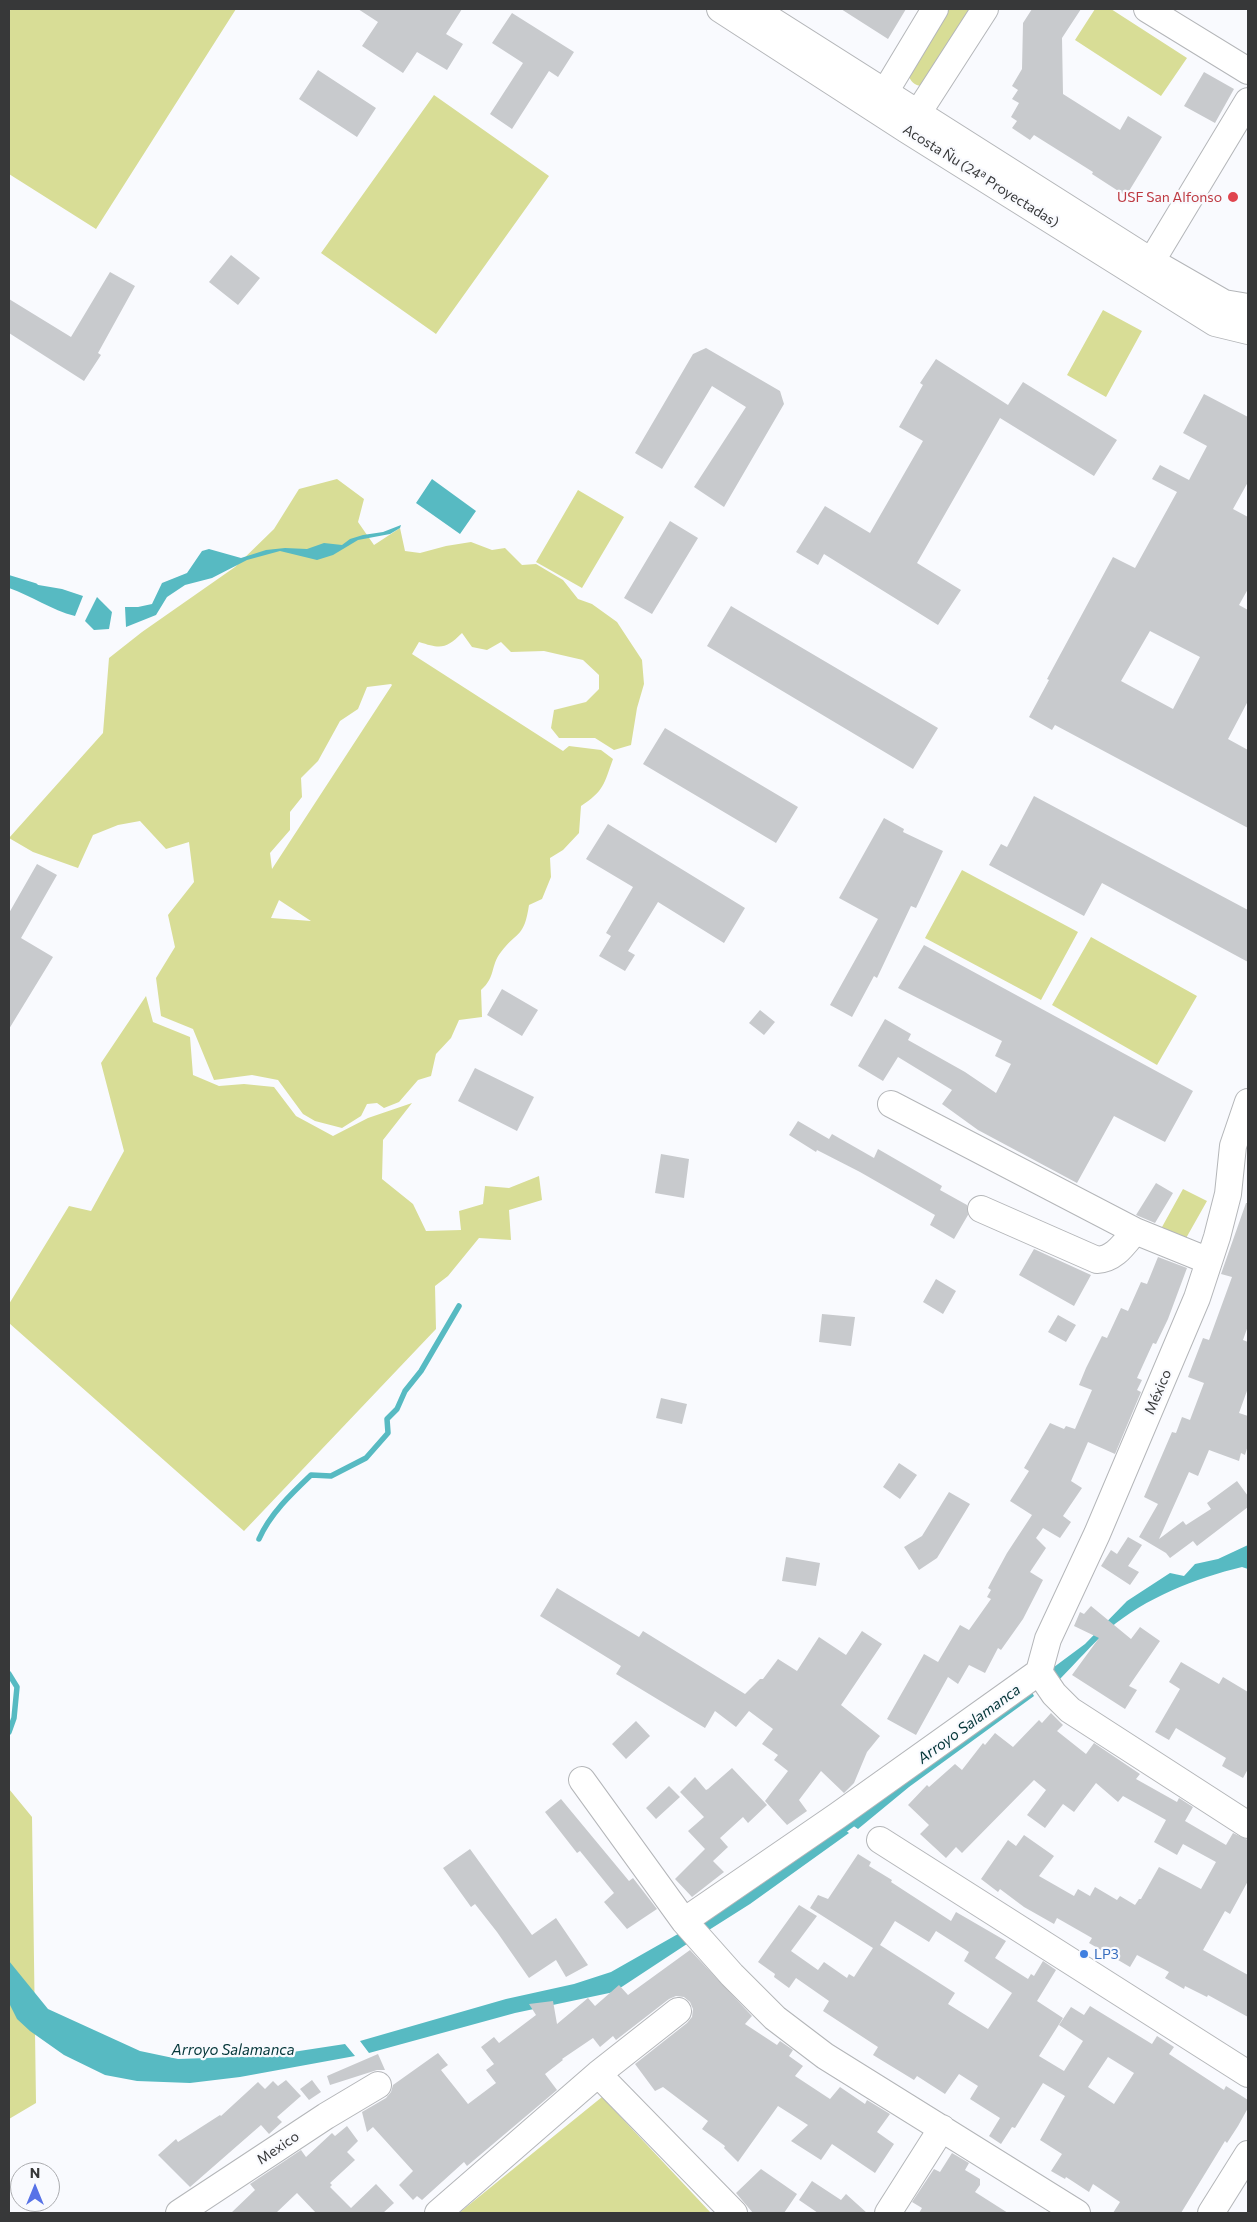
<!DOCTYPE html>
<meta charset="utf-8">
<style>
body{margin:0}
#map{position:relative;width:1257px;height:2222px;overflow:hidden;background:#f9fafe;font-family:Commissioner,sans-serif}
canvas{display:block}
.frame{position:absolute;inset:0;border:10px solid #373839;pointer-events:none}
.north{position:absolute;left:10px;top:2162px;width:50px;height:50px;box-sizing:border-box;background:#f9fafe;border:1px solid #abacaf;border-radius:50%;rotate:0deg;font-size:14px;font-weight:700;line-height:20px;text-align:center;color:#373839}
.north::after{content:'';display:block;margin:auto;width:18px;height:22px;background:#5772e7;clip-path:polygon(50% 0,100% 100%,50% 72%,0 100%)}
</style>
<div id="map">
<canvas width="1257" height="2222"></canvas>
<div class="frame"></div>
<div class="north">N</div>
</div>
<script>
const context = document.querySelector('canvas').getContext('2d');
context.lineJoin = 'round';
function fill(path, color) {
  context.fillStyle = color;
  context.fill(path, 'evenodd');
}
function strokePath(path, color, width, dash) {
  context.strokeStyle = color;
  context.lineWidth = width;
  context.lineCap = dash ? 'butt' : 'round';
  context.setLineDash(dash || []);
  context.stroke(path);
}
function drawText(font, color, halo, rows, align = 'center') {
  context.font = font + ' Commissioner,sans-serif';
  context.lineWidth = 4.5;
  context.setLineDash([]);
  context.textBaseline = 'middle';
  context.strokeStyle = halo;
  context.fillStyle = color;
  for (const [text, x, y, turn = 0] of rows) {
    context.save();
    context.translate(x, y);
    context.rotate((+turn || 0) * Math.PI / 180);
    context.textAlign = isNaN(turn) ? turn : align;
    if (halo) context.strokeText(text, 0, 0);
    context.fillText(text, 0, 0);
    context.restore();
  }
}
fill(new Path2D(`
 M11 9H236L96 229 9 174V12Z
 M947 9H975L923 86C916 86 912 83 909 77Z
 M1095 9H1111L1187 58 1161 96 1075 40Z
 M434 95 549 176 436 334 321 253Z
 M1103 310 1142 331 1106 397 1067 375Z
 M337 479 364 499 358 522 374 545 400 528 405 551 420 553 446 546 471 542 492 550 505 548 522 565 536 564 563 580 578 599 592 604 617 622 642 660 644 684 637 708 631 745 614 750 595 738H559L551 728 554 710 586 702 599 689V675L583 660 544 651 511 652 501 642 487 650 472 647 462 633C446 649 441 649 419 642L412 654 563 751 569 746 601 750 613 759C604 784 604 791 581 806L579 833 563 850 550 858 551 877 542 899 529 905C524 938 518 930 501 952 490 966 496 977 481 990L482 1017 459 1020 451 1038 436 1054 431 1076 418 1080 399 1102 384 1108 377 1103 367 1104 361 1116 342 1128 315 1121 303 1114 278 1080 252 1075 214 1080 193 1029 161 1016 156 978 175 947 168 915 194 882 189 842 166 849 140 821 118 825 93 835 78 868 33 852 9 838 103 733 109 658 142 632 235 567 274 529 299 489ZM391 684 392 685 272 869 270 853 290 830V812L302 797 301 778 318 761 340 721 358 709 367 687ZM279 900 311 921 271 918Z
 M578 490 624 517 582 588 536 562Z
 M962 870 1078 932 1041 1000 925 938Z
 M1091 937 1197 996 1157 1065 1052 1005Z
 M146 996 153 1022 190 1037 193 1075 219 1086 244 1084 274 1087 296 1116 333 1136 368 1118 412 1103 383 1140 382 1179 413 1204 426 1231 461 1230 459 1211 483 1204 485 1186 509 1188 539 1176 542 1200 509 1210 511 1240 479 1238 448 1276 435 1286 436 1329 244 1531 9 1323V1304L69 1206 91 1211 124 1151 101 1063Z
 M1183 1189 1207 1201 1185 1240 1162 1227Z
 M9 1789 32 1817 36 2103 9 2119Z
 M602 2097 711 2213H459Z`), '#d8dd96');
fill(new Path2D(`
 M432 479 476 511 460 534 416 503Z
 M401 525 400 528 390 534 358 540 333 555 317 560 280 551 247 560 212 578 185 585 167 597 156 615 126 627 125 607H138L152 604 162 583 187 573 202 551 209 549 241 558 266 550 285 548 307 549 324 543 342 545 350 539 363 535 383 532Z
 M9 580 62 589 83 596 75 616C51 610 32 596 9 588Z
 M97 597 112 612 109 629 94 630 85 621Z
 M1248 1545V1569L1242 1567C1196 1578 1145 1598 1109 1629 1092 1644 1076 1663 1060 1679L1050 1670 1085 1644 1127 1601 1170 1573 1184 1576 1195 1564 1218 1559Z
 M1029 1687 1034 1696 909 1787 858 1829 845 1820Z
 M838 1825 849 1833 750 1904 701 1935 691 1926Z
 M685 1930 693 1940 614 1992 515 2013 369 2053 360 2041 506 1999 574 1984 611 1972Z
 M9 1961 48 2009 140 2051 178 2059 235 2057 273 2055 345 2044 355 2056 240 2077 190 2083 137 2081 105 2075 64 2055 30 2031 17 2019 9 2003Z`), '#57bac2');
strokePath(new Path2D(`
 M9 578 35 586
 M259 1539C270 1514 291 1494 311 1475L331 1476 366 1458 388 1433 387 1419 397 1409 405 1391 421 1371 459 1306
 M9 1674 17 1687 14 1718 9 1732
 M839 1834 858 1820`), '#57bac2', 5.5);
fill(new Path2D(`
 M358 9H462L446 34 463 44 447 70 417 52 403 73 362 46 378 22Z
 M841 9H906L888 39Z
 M1032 9H1081L1062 38 1063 94 1120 130 1128 116 1162 137 1126 196 1092 174 1093 172 1034 135 1030 140 1012 128 1017 121 1011 117 1019 103 1012 99 1018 90 1012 86 1022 69 1023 23Z
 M512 13 574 52 558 77 549 71 512 129 490 114 523 63 492 43Z
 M318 70 376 108 357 137 299 99Z
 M1204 72 1234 89 1215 123 1184 106Z
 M231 255 260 278 238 305 209 282Z
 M110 272 135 286 98 353 101 355 84 381 9 333V299L71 337Z
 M706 348 780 391 784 404 724 507 694 487 746 407 712 386 662 469 635 453 693 354Z
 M936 359 1008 405 1023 382 1117 440 1094 476 1000 418 917 563 961 590 938 625 824 554 818 565 796 552 825 506 870 533 923 441 899 427 923 385 920 383Z
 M1204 394 1248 417V482L1233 509 1248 517V589L1239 605 1248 610V701L1228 739 1248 750V828L1055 725 1052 730 1029 717 1049 680 1047 679 1113 557 1135 568 1177 492 1152 479 1160 465 1189 480 1207 446 1183 433ZM1150 631 1200 657 1173 709 1121 681Z
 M670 521 698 538 652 614 624 598Z
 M731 606 938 728 913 769 707 646Z
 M665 728 798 807 776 843 643 764Z
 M1034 796 1248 910V962L1102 883 1084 916 989 865 1001 844 1007 847Z
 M884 818 904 829 903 832 943 851 916 908 911 906 877 978 874 976 852 1017 830 1005 878 919 839 898Z
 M608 824 745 908 724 943 658 902 628 951 635 955 625 971 599 956 611 936 606 933 633 887 586 859Z
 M37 864 57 875 21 938 53 957 9 1029V913Z
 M924 945 1193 1091 1165 1142 1114 1116 1077 1183 978 1130 942 1104 952 1090 898 1057 883 1081 858 1066 885 1019 911 1034 908 1040 965 1072 996 1093 1011 1064 995 1056 1002 1041 898 988Z
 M502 989 538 1010 522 1036 487 1015Z
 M760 1010 775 1022 764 1035 749 1023Z
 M475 1068 534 1097 517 1131 458 1101Z
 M798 1121 829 1139 832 1134 874 1158 878 1149 942 1186 940 1190 967 1205 968 1215 954 1239 930 1225 935 1215 860 1172 817 1150 816 1152 789 1135Z
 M661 1154 689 1159 684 1198 655 1193Z
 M1156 1183 1173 1193 1155 1223 1136 1215Z
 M1246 1203H1248V1326L1243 1340 1248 1342V1388L1239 1413 1248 1416V1445L1245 1455 1241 1453 1239 1461 1209 1450 1198 1476 1189 1472 1159 1539 1183 1521 1186 1525 1211 1509 1207 1503 1237 1481 1248 1496V1507L1197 1546 1193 1541 1170 1558 1166 1553 1139 1537 1158 1504 1144 1497 1172 1432 1176 1433 1182 1417 1190 1420 1204 1383 1188 1377 1203 1338 1209 1340 1232 1277 1221 1274Z
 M1034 1249 1091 1275 1074 1306 1019 1275Z
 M1158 1257 1187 1268 1168 1319 1156 1344 1153 1343 1137 1378 1142 1380 1137 1390 1141 1392 1115 1454 1088 1442 1071 1481 1082 1488 1063 1516 1071 1522 1060 1538 1043 1528 1036 1538 1046 1548 1030 1572 1043 1580 1023 1619 1001 1650 998 1648 985 1673 969 1665 958 1684 948 1677 916 1735 887 1719 924 1654 938 1662 960 1625 969 1630 991 1599 987 1597 991 1590 988 1588 1007 1553 1032 1515 1010 1501 1029 1471 1024 1468 1050 1423 1064 1429 1066 1426 1075 1429 1092 1390 1079 1385 1086 1368 1102 1336 1107 1338 1121 1308 1128 1311 1141 1282 1147 1284Z
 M936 1279 956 1291 943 1314 923 1302Z
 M822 1314 855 1317 851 1346 819 1342Z
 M1058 1315 1076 1325 1066 1342 1048 1332Z
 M661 1398 687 1404 682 1424 656 1418Z
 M899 1463 917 1475 900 1499 883 1487Z
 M949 1492 970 1504 937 1558 919 1570 904 1547 922 1536Z
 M1128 1537 1142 1545 1128 1566 1139 1572 1130 1585 1101 1566 1111 1550 1117 1554Z
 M786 1557 820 1563 816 1586 782 1581Z
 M557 1588 639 1637 643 1631 745 1694 760 1679H763L778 1659 797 1671 819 1637 846 1655 862 1631 882 1644 841 1705 880 1736 867 1752 854 1783 844 1793 821 1771 799 1800 807 1811 787 1825 765 1801 788 1771 774 1760 778 1755 762 1744 773 1729 749 1711 736 1727 715 1711 705 1728 616 1674 621 1666 540 1616Z
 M1091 1606 1131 1639 1140 1627 1160 1641 1129 1686 1137 1690 1125 1709 1072 1675 1099 1638 1074 1626 1080 1612 1084 1614Z
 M1181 1662 1219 1684 1223 1677 1248 1692V1769L1243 1778 1222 1766 1226 1758 1176 1728 1169 1740 1155 1732 1180 1689 1169 1682Z
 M1051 1713 1063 1725 1057 1731 1086 1754 1094 1743 1140 1774 1136 1779 1177 1802 1179 1798 1193 1807 1185 1821 1226 1845 1233 1833 1248 1840V1881L1230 1914 1225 1911 1203 1950 1248 1975V2017L1208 1995 1207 1997 1185 1986 1184 1989 1165 1978 1169 1972 1137 1955 1130 1967 1089 1943 1092 1938 1057 1918 1054 1924 1024 1907 1000 1889 998 1892 981 1879 1008 1840 1016 1846 1024 1835 1054 1856 1039 1876 1074 1896 1078 1889 1090 1896 1095 1887 1117 1900 1120 1896 1135 1905 1139 1899H1141L1159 1867 1201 1889 1216 1862 1183 1844 1177 1855 1154 1842 1166 1820 1123 1796 1118 1802 1096 1783 1074 1812 1063 1804 1045 1828 1027 1815 1046 1790 1034 1780 962 1853 956 1847 946 1858 920 1834 929 1825 908 1805 927 1785 929 1787 955 1764 962 1770 983 1743 985 1745 995 1733 1013 1747 1039 1720 1042 1723Z
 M636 1721 650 1736 626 1759 612 1744Z
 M732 1768 767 1805 748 1823 743 1817 720 1838 728 1847 713 1861 724 1872 692 1897 675 1879 705 1849 688 1831 704 1817 680 1792 695 1777 706 1790 708 1789Z
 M669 1786 680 1797 656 1819 646 1808Z
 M561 1799 629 1881 633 1878 657 1909 627 1929 604 1902 614 1893 580 1851 577 1853 545 1812Z
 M470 1849 532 1935 556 1918 588 1965 566 1977 556 1960 529 1978 497 1932 475 1904 471 1907 443 1868Z
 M858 1854 871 1862 869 1866 892 1880 891 1882 951 1921 956 1912 1006 1941 995 1958 1028 1979 1031 1974 1034 1976 1043 1961 1056 1970 1037 2001 1063 2018 1039 2056 1064 2071 1083 2041 1059 2025 1071 2007 1084 2015 1090 2006 1152 2044 1157 2036 1174 2047 1169 2054 1224 2090 1226 2086 1248 2100V2108L1238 2126 1227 2143 1225 2141 1181 2213H1113L1120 2202 1093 2184 1089 2192 1066 2177 1065 2179 1051 2171 1062 2154 1040 2140 1065 2096 1043 2083 1015 2128 1012 2127 1001 2144 989 2136 1000 2118 970 2099 978 2086 959 2074 945 2094 917 2076 914 2080 873 2055 878 2047 823 2011 829 2001 796 1978 789 1988 774 1977 775 1974 758 1962 799 1905 817 1916 791 1951 818 1970 824 1962 847 1978 849 1974 854 1977 873 1948 810 1908 818 1895 828 1899ZM895 1921 929 1942 936 1931 969 1952 964 1961 1012 1993 988 2029 948 2004 955 1993 880 1945ZM1108 2057 1134 2073 1114 2104 1088 2087Z
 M690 1950 752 2016 745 2024 777 2045 780 2041 793 2050 789 2056 803 2066 795 2076 830 2099 840 2087 865 2104 867 2100 890 2114 877 2132 894 2144 875 2173 832 2144 821 2160 791 2141 808 2125 778 2106 738 2162 724 2148 725 2146 702 2129 708 2121 663 2087 655 2091 635 2064 687 2023 692 2017 693 2009 690 2002 684 1997 676 1996 669 1999 616 2040 613 2036 600 2047 593 2038 562 2059 563 2060 545 2074 557 2090 467 2166 464 2162 422 2200 417 2196 413 2200 399 2185 413 2171 373 2127 367 2132 362 2112 386 2098 391 2092 393 2085 438 2053 448 2065 441 2070 468 2104 496 2083 486 2070 494 2064 481 2047 494 2037 499 2043 536 2015 529 2004 553 2001 557 2024 588 1998 595 2006 619 1985 628 1995Z
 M378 2054 385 2070H377L330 2085 327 2076Z
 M286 2080 301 2096 277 2117 282 2122 269 2134 261 2125 190 2187 158 2155 176 2139 178 2142 220 2115 221 2116 258 2082 265 2089 273 2081 278 2086Z
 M312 2080 321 2092 309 2100 300 2089Z
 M347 2126 358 2141 347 2152 355 2160 330 2183 332 2185 330 2187 351 2208 376 2184 394 2203 383 2213H316L297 2193 276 2213H231L255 2190 250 2184 301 2150 306 2157 332 2133 335 2136Z
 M952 2153 969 2163 965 2170 980 2179V2185L975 2192 1008 2213H919L922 2208 912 2202 934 2169 940 2172Z
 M761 2169 797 2194 784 2213H753L736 2193Z
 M812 2181 841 2200 846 2194 867 2213H818L799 2200Z`), '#c8cacd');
const minor = new Path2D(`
 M720 9 907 130 1215 323 1248 331
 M754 9 1151 261 1224 303 1248 307
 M1147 9 1248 71
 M876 107 935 9
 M909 127 985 9
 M1142 277 1248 101
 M891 1104 1135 1231 1209 1261
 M981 1209 1097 1260C1115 1259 1124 1244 1135 1231
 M1039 1672 1048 1639 1097 1534 1197 1298 1217 1237 1228 1194 1233 1146 1248 1102
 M1039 1672 1054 1694 1070 1710 1248 1825
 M582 1780 684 1921 732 1975 775 2018 825 2056 1077 2213
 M880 1840 1248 2074
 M684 1921 837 1816 1039 1672
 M598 2074 734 2213
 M179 2213 326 2116 378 2085
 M438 2213 598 2074 678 2011
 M888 2213 942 2128
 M1211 2213 1248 2154`);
strokePath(minor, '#b4b6b9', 28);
strokePath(minor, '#fff', 26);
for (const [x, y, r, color] of [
 [1233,197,6,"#e0444e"],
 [1084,1954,5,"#3f7fe0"]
]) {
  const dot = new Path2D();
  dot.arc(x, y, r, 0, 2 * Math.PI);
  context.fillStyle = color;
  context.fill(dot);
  strokePath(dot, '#f9fafe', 2);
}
drawText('14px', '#373839', '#f9fafe', [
 ["Acosta Ñu (24ª Proyectadas)",981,176,32],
 ["México",1158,1392,-67],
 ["Mexico",278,2148,-34]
]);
drawText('14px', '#be3a42', '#f9fafe', [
 ["USF San Alfonso",1222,197]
], 'right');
drawText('14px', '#366cbe', '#f9fafe', [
 ["LP3",1094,1954]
], 'left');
drawText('italic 15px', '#043639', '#f9fafe', [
 ["Arroyo Salamanca",969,1724,-36],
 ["Arroyo Salamanca",233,2050]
]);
</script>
